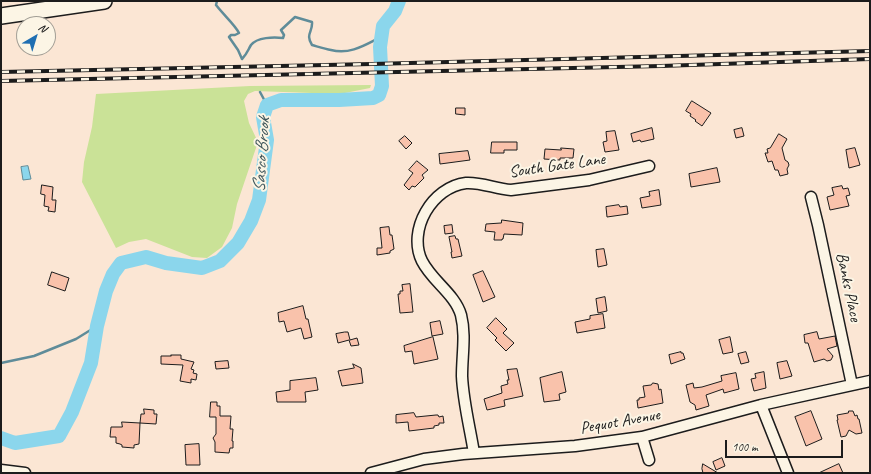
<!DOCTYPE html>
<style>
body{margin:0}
#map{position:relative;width:871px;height:474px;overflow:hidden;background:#fbe6d4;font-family:Caveat,sans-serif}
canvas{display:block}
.frame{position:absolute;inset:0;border:2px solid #1c1c1c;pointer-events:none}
.north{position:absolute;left:16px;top:16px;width:40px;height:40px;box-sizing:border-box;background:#fcf5e5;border:1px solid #a29e95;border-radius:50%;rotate:38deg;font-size:11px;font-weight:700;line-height:16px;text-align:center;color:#1c1c1c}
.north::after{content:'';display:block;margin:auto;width:14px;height:18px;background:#1f6fb2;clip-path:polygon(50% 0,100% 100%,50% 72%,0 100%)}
.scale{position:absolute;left:725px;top:440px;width:118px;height:18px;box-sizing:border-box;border:2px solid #1c1c1c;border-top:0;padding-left:5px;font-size:12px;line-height:14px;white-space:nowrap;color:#1c1c1c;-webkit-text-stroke:3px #fcf5e5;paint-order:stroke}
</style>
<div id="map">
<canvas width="871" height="474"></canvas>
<div class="frame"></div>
<div class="north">N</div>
<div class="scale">100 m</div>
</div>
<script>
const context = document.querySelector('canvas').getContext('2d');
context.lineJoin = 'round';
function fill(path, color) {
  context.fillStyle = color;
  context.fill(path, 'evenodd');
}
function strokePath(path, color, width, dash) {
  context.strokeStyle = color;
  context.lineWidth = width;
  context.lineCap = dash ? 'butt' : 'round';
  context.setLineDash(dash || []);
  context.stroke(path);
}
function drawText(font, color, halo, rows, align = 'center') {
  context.font = font + ' Caveat,sans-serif';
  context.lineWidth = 4;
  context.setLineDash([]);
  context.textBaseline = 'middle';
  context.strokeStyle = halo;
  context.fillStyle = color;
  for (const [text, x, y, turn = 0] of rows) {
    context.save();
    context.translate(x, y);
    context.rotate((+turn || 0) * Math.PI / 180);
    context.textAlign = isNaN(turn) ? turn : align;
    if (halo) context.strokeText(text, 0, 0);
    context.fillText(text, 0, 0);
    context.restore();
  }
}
fill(new Path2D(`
 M371 85 370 88 340 94 255 91 248 94 244 101 249 123 258 142 237 204 232 228 222 247 207 258 192 257 146 239 129 242 116 248 82 182 84 162 92 127 96 94 250 86Z`), '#cae297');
const water = new Path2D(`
 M28 166 31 179 23 180 21 167Z`);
fill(water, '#8bd6ec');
strokePath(water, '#5f8c99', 1);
strokePath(new Path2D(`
 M217 1 216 5C222 13 236 26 239 33L235 35H231L229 37 238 50 242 59C247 54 248 50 251 45 257 37 274 37 283 38L284 35 281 30 295 17 312 22C313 32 305 34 312 45 319 47 325 49 331 50 350 55 365 45 381 37
 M260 92 267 105
 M1 363 34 356 76 339 97 326`), '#5f8c99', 2.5);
strokePath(new Path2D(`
 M1 438 15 443 59 436 72 412 91 363 97 326 106 291 113 274 121 263 146 257 166 263 202 268 220 261 238 243 251 221 259 200 267 140 263 117 267 105 281 100H339L373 98 379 95 382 86 380 47 383 26 395 11 399 1`), '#8bd6ec', 14);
const building = new Path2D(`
 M692 101 711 113 702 126 695 121 696 120 690 116 691 114 686 111Z
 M456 108H465V115L456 114Z
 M652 128 654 139 641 142 640 140 633 142 631 134Z
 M742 128 744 136 736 138 734 130Z
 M615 131 619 150 605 152 603 142 607 141 606 132Z
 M779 134 787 139 782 148 785 160 788 162 789 165 787 169 788 174 780 176 778 170H775L772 161 768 162 765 153H768L767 149 770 148Z
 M405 136 412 143 406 149 399 141Z
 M492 142H517V150H504V153H491Z
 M561 148 574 149 573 158H560V160L544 159 545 149 561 150Z
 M855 148 860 165 849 168 846 150Z
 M468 151 470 160 440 164 439 154Z
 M417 161 428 170 422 175 424 178 415 187 412 186 409 190 404 185 413 173 409 170Z
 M717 168 720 182 691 187 689 174Z
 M42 185 53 187 52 200H56L55 212 48 211 49 207 44 206 45 195 41 194Z
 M842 186 843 189 848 188 850 195 846 196 849 206 830 210 827 197 834 195 832 188Z
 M659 190 661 205 642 208 640 198 650 196 649 192Z
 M619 205 620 207 627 206 628 214 607 217 606 207Z
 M502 220 523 223 522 235 504 234 503 239H502V240H494L495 232 485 231 486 224 501 223Z
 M452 225 453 233 445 234 444 226Z
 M389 227 390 235H392L394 249 390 251V253L377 255V248H382L380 228Z
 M455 236 456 239H458L462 256 452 258 451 252H452L449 237Z
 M604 249 607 265 598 267 596 250Z
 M483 271 495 297 483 302 473 275Z
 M52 272 69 278 65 291 48 285Z
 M410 284 413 312 400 313 398 294H400V291H403L402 285Z
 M605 297 607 311 598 313 596 299Z
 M303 306 306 319H308L312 337 304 339 301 328 287 332 284 321 279 322 278 313Z
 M603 314 605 328 577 333 575 322 590 319V316Z
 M496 318 507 329 503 333 514 343 506 351 495 340 497 338 487 328Z
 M440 321 443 334 432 336 430 323Z
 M345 332H348L350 340 357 338 359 345 351 346 349 340 338 343 336 334Z
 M817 332 819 339 835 336 837 346 827 349 833 356 831 360 827 361 824 359 814 362 808 343H805L804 335Z
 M433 337 438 359 414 364 412 351 405 352 404 346Z
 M730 337 733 352 723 354 719 340Z
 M681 352V353H683L685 359 671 364 669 355Z
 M746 352 749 362 741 364 738 354Z
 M171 355H181V359L194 362 191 369 194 370 193 373 197 374 196 380 191 379V383L180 381 183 365 161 364V356H171Z
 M228 361 229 368 216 369 215 362Z
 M787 361 792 376 780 379 777 363Z
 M353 364 361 368 363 383 342 386 338 371 354 368Z
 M517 369 523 396 504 400 505 406 487 410 484 399 502 393 501 386 508 384 507 380H509L507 370Z
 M562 372 566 392 559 394 560 400 544 402 540 378Z
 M764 372 766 388 754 391 751 379 756 378 755 374Z
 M736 373 739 389 724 393 723 389 706 395 709 406 696 410 695 405 690 402 686 385 693 383 694 388 702 387 722 381 721 376Z
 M316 378 318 390 305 392 306 402H277L276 392 290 390V381Z
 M653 383 658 384 659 390 661 389 663 403 638 408 637 400H639V398L645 397 643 386 651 385Z
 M211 402H217V406H220V416H231L230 429H233L232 441H233V448H230L229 453 215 452V442L213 438 216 434V417H210Z
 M144 409 154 410V414H157L156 424 140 423 141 414H144Z
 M811 411 822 439 806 446 795 417Z
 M849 411H853L855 416 857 415 858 419H859L862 433 856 434 849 430 846 436 841 437 837 420H838L837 415 848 413Z
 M414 413 416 417 436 415H438L439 417 443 416 444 423H439V425L434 426V428L409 431 408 422 396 423V415Z
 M122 422 140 423 139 444 134 445V448L122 447V445L120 444 116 443V437H110L111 427H122Z
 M199 444 200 465H186L185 445Z
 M722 458 725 466 716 470 713 462Z
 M703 464 718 473H703L702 469Z
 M839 464 843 473H819Z`);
fill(building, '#f9c2ab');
strokePath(building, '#1c1c1c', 1);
const minor = new Path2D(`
 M811 197 818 225 852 385
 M761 405 788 473
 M642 437 649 460
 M474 453C470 428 463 401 462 376 462 355 466 335 461 315 455 294 432 281 422 261 407 230 432 187 466 183 481 182 496 189 511 190L589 180 649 166
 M1 470 25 473
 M371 473 424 459 463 454 575 446 642 437 761 405 870 381`);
const highway = new Path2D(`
 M1 16 104 1`);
strokePath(minor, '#1c1c1c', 13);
strokePath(highway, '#1c1c1c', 18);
strokePath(minor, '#fcf5e5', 10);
strokePath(highway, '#fcf5e5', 15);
const rail = new Path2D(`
 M1 72 372 64 870 51
 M1 81 661 66 870 59`);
strokePath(rail, '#1c1c1c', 4);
strokePath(rail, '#fcf5e5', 2.5, [8]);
drawText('17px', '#1c1c1c', '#fcf5e5', [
 ["South Gate Lane",557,166,-8],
 ["Banks Place",848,287,78],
 ["Pequot Avenue",620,422,-10]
]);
drawText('italic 18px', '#3d545a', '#fcf5e5', [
 ["Sasco Brook",262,155,-86]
]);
</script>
